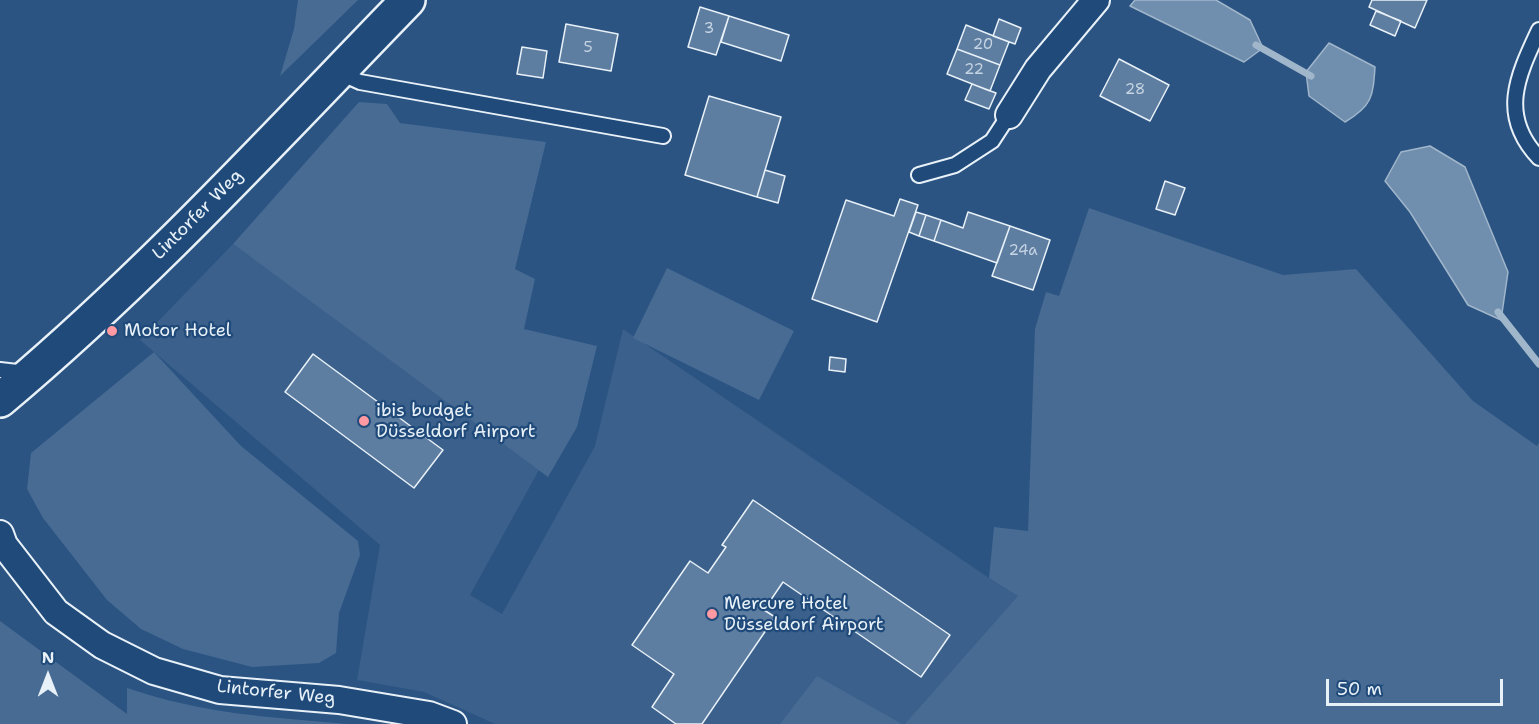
<!DOCTYPE html>
<meta charset="utf-8">
<style>
body{margin:0}
#map{position:relative;width:1539px;height:724px;overflow:hidden;background:#2b5482;font-family:"Shantell Sans",sans-serif}
canvas{display:block}
.north{position:absolute;left:18px;top:646px;width:60px;height:60px;-webkit-text-stroke:4px #1f4a7a;paint-order:stroke;rotate:0deg;font-size:16px;font-weight:700;line-height:24px;text-align:center;color:#e8f1f8}
.north::after{content:'';display:block;margin:auto;width:21px;height:27px;background:#e8f1f8;clip-path:polygon(50% 0,100% 100%,50% 72%,0 100%)}
.scale{position:absolute;left:1326px;top:679px;width:177px;height:27px;box-sizing:border-box;border:3px solid #e8f1f8;border-top:0;padding-left:8px;font-size:18px;line-height:21px;white-space:nowrap;color:#e8f1f8;-webkit-text-stroke:4px #1f4a7a;paint-order:stroke}
</style>
<div id="map">
<canvas width="1539" height="724"></canvas>
<div class="north">N</div>
<div class="scale">50 m</div>
</div>
<script>
const context = document.querySelector('canvas').getContext('2d');
context.lineJoin = 'round';
function fill(path, color) {
  context.fillStyle = color;
  context.fill(path, 'evenodd');
}
function strokePath(path, color, width, dash) {
  context.strokeStyle = color;
  context.lineWidth = width;
  context.lineCap = dash ? 'butt' : 'round';
  context.setLineDash(dash || []);
  context.stroke(path);
}
function drawText(font, color, halo, rows, align = 'center') {
  context.font = font + ' "Shantell Sans",sans-serif';
  context.lineWidth = 4.5;
  context.setLineDash([]);
  context.textBaseline = 'middle';
  context.strokeStyle = halo;
  context.fillStyle = color;
  for (const [text, x, y, turn = 0] of rows) {
    context.save();
    context.translate(x, y);
    context.rotate((+turn || 0) * Math.PI / 180);
    context.textAlign = isNaN(turn) ? turn : align;
    if (halo) context.strokeText(text, 0, 0);
    context.fillText(text, 0, 0);
    context.restore();
  }
}
fill(new Path2D(`
 M233 244 539 470 470 595 502 614 595 446 623 329 989 578 1039 608 960 724H495L424 692 357 680 380 545 140 340Z`), '#3a608b');
fill(new Path2D(`
 M298 0H358L280 76 294 29Z
 M359 102 387 104 400 123 546 142 515 269 535 279 524 329 597 346 577 427 548 477 233 244Z
 M1089 208 1283 275 1356 269 1473 401 1537 446 1539 443V724H905L1018 596 989 578 994 527 1028 531 1035 329 1046 292 1059 296Z
 M667 268 794 331 759 400 633 338Z
 M154 352 241 446 358 541 360 555 339 613 336 653 319 663 252 667 183 649 141 629 107 600 43 518 27 489 31 453Z
 M0 621 127 714V688C204 714 268 717 348 724H0Z
 M817 676 902 724H780Z`), '#476b93');
const water = new Path2D(`
 M1135 0H1216L1250 20 1263 48 1244 62 1130 6Z
 M1329 43 1375 67C1373 97 1372 106 1345 122L1309 96 1306 72Z
 M1430 146 1465 167 1508 272 1501 320 1468 305 1410 212 1385 181 1401 152Z`);
fill(water, '#708ead');
strokePath(water, '#a0b6cb', 1.5);
strokePath(new Path2D(`
 M1256 45 1311 76
 M1498 312 1539 364`), '#a0b6cb', 7);
const building = new Path2D(`
 M1372 0H1427L1415 28 1369 7Z
 M700 7 729 16 716 55 688 47Z
 M1376 11 1401 21 1395 36 1370 25Z
 M729 16 789 35 781 61 721 42Z
 M999 19 1021 28 1015 44 993 36Z
 M566 24 618 34 611 71 559 62Z
 M966 25 1009 42 1000 65 957 49Z
 M522 47 547 51 543 78 517 74Z
 M957 49 1000 65 990 91 947 74Z
 M1119 59 1169 85 1150 121 1100 96Z
 M972 84 996 93 989 109 965 100Z
 M709 96 781 117 757 197 685 175Z
 M765 170 785 176 778 203 757 197Z
 M1165 181 1185 188 1175 215 1156 209Z
 M900 199 918 205 877 322 812 299 846 200 894 216Z
 M916 212 926 215 919 236 909 232Z
 M968 212 1010 226 997 263 934 241 941 220 963 228Z
 M926 215 941 220 934 241 919 236Z
 M1010 226 1050 240 1033 290 992 276Z
 M313 354 443 450 414 488 285 392Z
 M830 357 846 359 845 372 829 370Z
 M753 500 950 635 921 677 783 582 764 610 775 617 702 724H676L652 707 674 674 632 645 690 561 708 573 726 547 722 545Z`);
fill(building, '#5d7da1');
strokePath(building, '#e8f1f8', 1.5);
const lane = new Path2D(`
 M1539 30C1518 75 1498 115 1539 158
 M338 72 360 82 663 136
 M919 175 955 165 992 141 1009 115
 M0 370 26 373`);
const street = new Path2D(`
 M1009 115 1038 69 1096 0
 M0 534 4 545 56 612 102 645 154 671 220 690 339 700 429 715 453 724`);
const secondary = new Path2D(`
 M0 400C146 278 276 136 408 0`);
strokePath(lane, '#e8f1f8', 18);
strokePath(street, '#e8f1f8', 30);
strokePath(secondary, '#e8f1f8', 38);
strokePath(lane, '#1f4a7a', 14);
strokePath(street, '#1f4a7a', 26);
strokePath(secondary, '#1f4a7a', 33);
for (const [x, y, r, color] of [
 [112,331,6,"#ff9aa2"],
 [364,421,6,"#ff9aa2"],
 [712,614,6,"#ff9aa2"]
]) {
  const dot = new Path2D();
  dot.arc(x, y, r, 0, 2 * Math.PI);
  context.fillStyle = color;
  context.fill(dot);
  strokePath(dot, '#1f4a7a', 2);
}
drawText('15px', '#c5d4e2', null, [
 ["3",709,29],
 ["20",983,45],
 ["5",588,48],
 ["22",974,70],
 ["28",1135,90],
 ["24a",1023,251]
]);
drawText('18px', '#e8f1f8', '#1f4a7a', [
 ["Lintorfer Weg",198,215,-45],
 ["Lintorfer Weg",276,693,6]
]);
drawText('18px', '#e8f1f8', '#1f4a7a', [
 ["Motor Hotel",124,331],
 ["ibis budget",376,411],
 ["Düsseldorf Airport",376,432],
 ["Mercure Hotel",724,604],
 ["Düsseldorf Airport",724,625]
], 'left');
</script>
